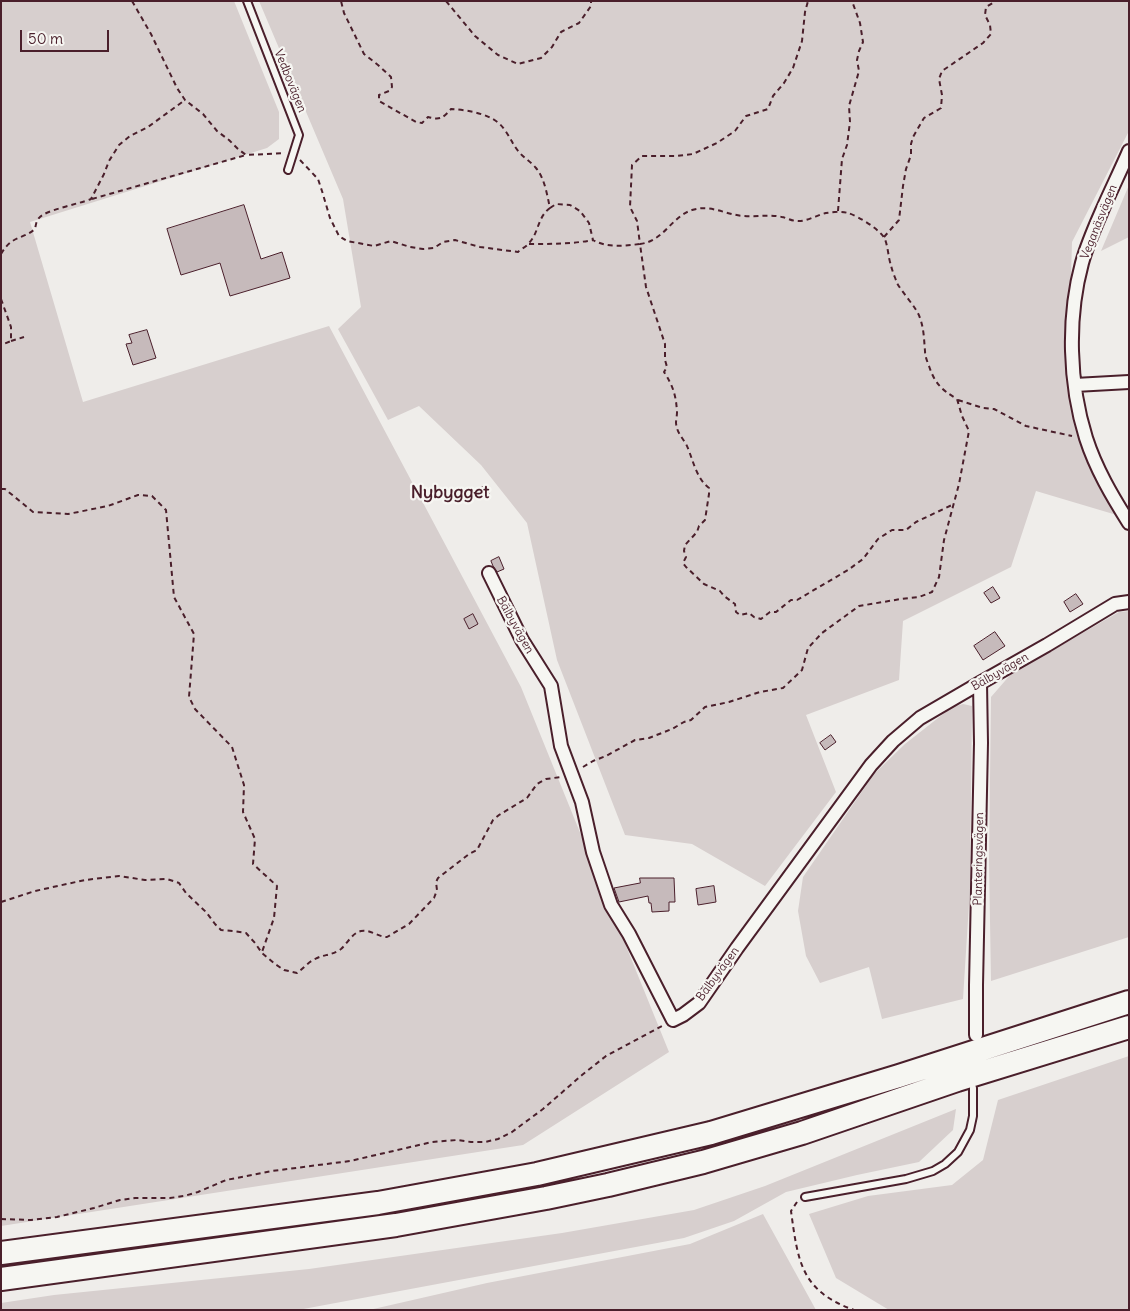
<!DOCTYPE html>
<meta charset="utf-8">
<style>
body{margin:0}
#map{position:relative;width:1130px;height:1311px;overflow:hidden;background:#efedea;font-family:Delius,sans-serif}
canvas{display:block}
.frame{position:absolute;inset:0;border:2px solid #4a1f2b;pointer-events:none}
.scale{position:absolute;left:20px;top:30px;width:89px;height:22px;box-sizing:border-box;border:2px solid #4a1f2b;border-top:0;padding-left:6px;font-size:15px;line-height:18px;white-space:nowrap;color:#4a1f2b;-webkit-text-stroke:4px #f6f6f2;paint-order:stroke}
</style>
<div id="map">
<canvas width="1130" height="1311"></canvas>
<div class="frame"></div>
<div class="scale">50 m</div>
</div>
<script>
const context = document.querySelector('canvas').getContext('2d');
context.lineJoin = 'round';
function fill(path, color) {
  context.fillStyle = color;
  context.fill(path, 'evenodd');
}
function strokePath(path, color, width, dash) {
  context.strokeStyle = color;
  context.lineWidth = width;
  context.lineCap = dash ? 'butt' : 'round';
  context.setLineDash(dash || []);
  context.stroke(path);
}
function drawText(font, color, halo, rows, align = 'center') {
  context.font = font + ' Delius,sans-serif';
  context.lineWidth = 4.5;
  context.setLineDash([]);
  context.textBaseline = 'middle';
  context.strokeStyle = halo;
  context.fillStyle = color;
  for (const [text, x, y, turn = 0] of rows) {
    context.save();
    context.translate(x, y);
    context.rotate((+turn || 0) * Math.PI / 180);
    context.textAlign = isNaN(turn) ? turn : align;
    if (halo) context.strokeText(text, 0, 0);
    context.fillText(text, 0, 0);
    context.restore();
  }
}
fill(new Path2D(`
 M1 1H234L279 112V139L267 148 30 222 83 402 329 326 521 687 669 1052 523 1145 1 1226Z
 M259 1H1129V131L1072 242 1068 384 1078 433 1120 516 1036 491 1011 567 903 621 899 680 806 715 836 792 765 886 692 844 625 835 557 660 527 523 481 465 419 406 388 420 338 329 361 307 343 199Z
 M1129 185V237L1101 251Z
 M1129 611V937L991 981 989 861 991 697 1011 674 1119 612Z
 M963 704 972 706 970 888 963 999 882 1019 869 967 820 983 806 956 798 911 803 877 874 774 905 744 952 707Z
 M1129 1056V1310H889L836 1278 809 1214 868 1196 952 1185 983 1160 998 1100Z
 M956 1109 953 1130 919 1162 857 1175 786 1192 734 1221 684 1238 298 1310H1V1303L54 1295 309 1269 562 1233 694 1210 765 1186Z
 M763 1214 816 1310H369L487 1283 690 1244Z`), '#d7cfce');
const building = new Path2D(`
 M244 205 261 259 282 252 290 278 230 296 220 263 181 275 167 229Z
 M147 330 156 358 133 365 126 344 132 343 129 335Z
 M485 486 489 494 481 498 477 490Z
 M499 557 504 569 497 572 493 566 491 561Z
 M993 587 1000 598 991 603 984 593Z
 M1076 594 1083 604 1070 612 1064 602Z
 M473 614 478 624 469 629 464 619Z
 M995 632 1005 646 983 660 974 646Z
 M831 735 836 742 825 750 820 743Z
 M640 878H674L675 902H669V911L652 912 651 903H649L648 896 619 902 614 888 640 883Z
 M714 886 716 902 698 905 696 889Z`);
fill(building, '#c6babb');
strokePath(building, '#4a1f2b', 1);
const service = new Path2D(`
 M247 1 299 135 288 170
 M805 1197 906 1179 933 1171 945 1164 958 1152 970 1130 973 1116V1088`);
const minor = new Path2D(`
 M1129 151C1120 172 1110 192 1101 213 1094 229 1087 245 1082 263 1067 318 1069 384 1086 438 1096 469 1112 496 1129 523
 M1075 385 1129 382
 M489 573 522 640 551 686 561 746 582 802 593 852 611 905 629 934 673 1020 683 1015 699 1003 737 948 871 765 893 741 920 718 980 683 1047 645 1115 604 1129 602
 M976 1035V985L981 743 980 683`);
const motorway = new Path2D(`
 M1 1253 378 1203 537 1174 711 1133 899 1076 1129 1002
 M1 1279 396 1225 546 1198 608 1185 703 1162 802 1133 957 1080 1129 1027`);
strokePath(service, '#4a1f2b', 10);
strokePath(minor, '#4a1f2b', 16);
strokePath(motorway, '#4a1f2b', 26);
strokePath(new Path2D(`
 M132 1 151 34 177 88 185 100 203 114 217 131 229 140 238 149 246 155 285 153
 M446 1 475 36 498 55 518 64 541 58 552 47 561 32 579 23 591 6V1
 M300 160 318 179 322 191 330 218 339 236 347 241 374 246 391 241 410 247 423 249 434 248 443 242 455 240 480 247 518 252C521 249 526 247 528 244 539 234 537 217 550 208 547 195 545 179 536 168 531 162 524 158 519 152 513 145 510 137 504 129 494 114 468 110 451 109 442 119 440 120 428 117L422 123 416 122 379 101V95L389 91 392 87 391 77 378 65 364 54 344 13 341 1
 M92 199 246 155
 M550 208 556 204 570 205 580 211 589 223 593 240C607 248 623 246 640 244L646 287 665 344V360L667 367 664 372C673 386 676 395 677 412 677 416 676 420 676 423 677 433 682 437 686 444 693 458 695 477 709 488V494L705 520 699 526 697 532 685 545 684 551 686 557 683 563 686 567 704 584 720 591 724 596 735 604 736 612 740 615 749 613 754 617 761 619 770 612H776L791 600H797L848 570 863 559 878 539 892 530H906L916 522 954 504
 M838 211 842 159 847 145 850 122 849 106 859 71 857 60 859 51 863 42 860 23 852 1
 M884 237 899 220 903 186 906 169 911 155V144L913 137 924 118 941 108 942 95 939 79 942 71 983 43 991 34 990 25 985 15 986 7 996 1
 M529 244C551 244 572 244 593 240
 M1 254C12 235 22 240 35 229 36 225 36 221 39 218 45 210 79 204 91 199L104 174 109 161 119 145 130 136 148 127 185 100
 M1 299 11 327V341L1 345
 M11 341 24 337
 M958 400 983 408 994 409 1026 426 1072 436
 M1 489H5L33 512 68 514 108 506 138 495 152 496 166 510 174 597 194 634 189 697 195 709 232 747 244 785 243 812 255 839 253 864 277 886 274 918 262 952
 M583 767 593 761 606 756 635 740 649 738 672 729 684 722 691 720 705 707 729 702 760 692 783 688 802 670 808 648 822 633 859 606 901 599 919 597 932 592 939 577 944 540 959 484 969 431 962 416 957 399C942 390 935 384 929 366 927 361 925 356 925 351 924 340 924 329 920 318 917 308 903 294 897 283 895 277 892 271 891 265 888 258 888 242 883 236 877 228 858 216 848 213 841 211 833 212 826 213 817 215 806 222 797 221 792 221 787 218 782 217 770 214 757 217 744 216 726 215 711 204 692 210 671 217 664 241 640 244L637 221 630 207 632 165 642 156H676L693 154 717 143 735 131 746 116 768 109 773 96 784 83 793 68 802 41 805 12 808 1
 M1 902 35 891 85 880 119 876 145 880 167 879 179 883 186 893 206 912 215 924 221 930 234 931 246 933 255 943 262 953 275 964 284 970 297 973C303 969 308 962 315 959 324 954 331 956 341 949 347 944 352 933 361 931 370 929 378 937 387 937L409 924 434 898 437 890 436 882 438 878 469 854 477 850 493 820 499 815 527 798 537 784 546 779 561 777
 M797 1202 791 1211C798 1262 801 1291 854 1310
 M1 1219 31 1220 57 1217 94 1208 120 1200 135 1198H170L184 1196 198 1192 226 1180 272 1171 350 1161 432 1142 457 1140 471 1142H485L498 1139 512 1132 543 1109 582 1075 606 1056 662 1026`), '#4a1f2b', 2, [5, 4]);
strokePath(service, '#f6f6f2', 6);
strokePath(minor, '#f6f6f2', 12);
strokePath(motorway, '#f6f6f2', 22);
drawText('12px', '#4a1f2b', '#f6f6f2', [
 ["Vedbovägen",290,81,68],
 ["Veganäsvägen",1099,222,-68],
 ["Bälbyvägen",515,625,61],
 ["Bälbyvägen",1000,672,-30],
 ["Planteringsvägen",979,859,-89],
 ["Bälbyvägen",718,974,-54]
]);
drawText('bold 18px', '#4a1f2b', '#f6f6f2', [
 ["Nybygget",450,493]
]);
</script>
